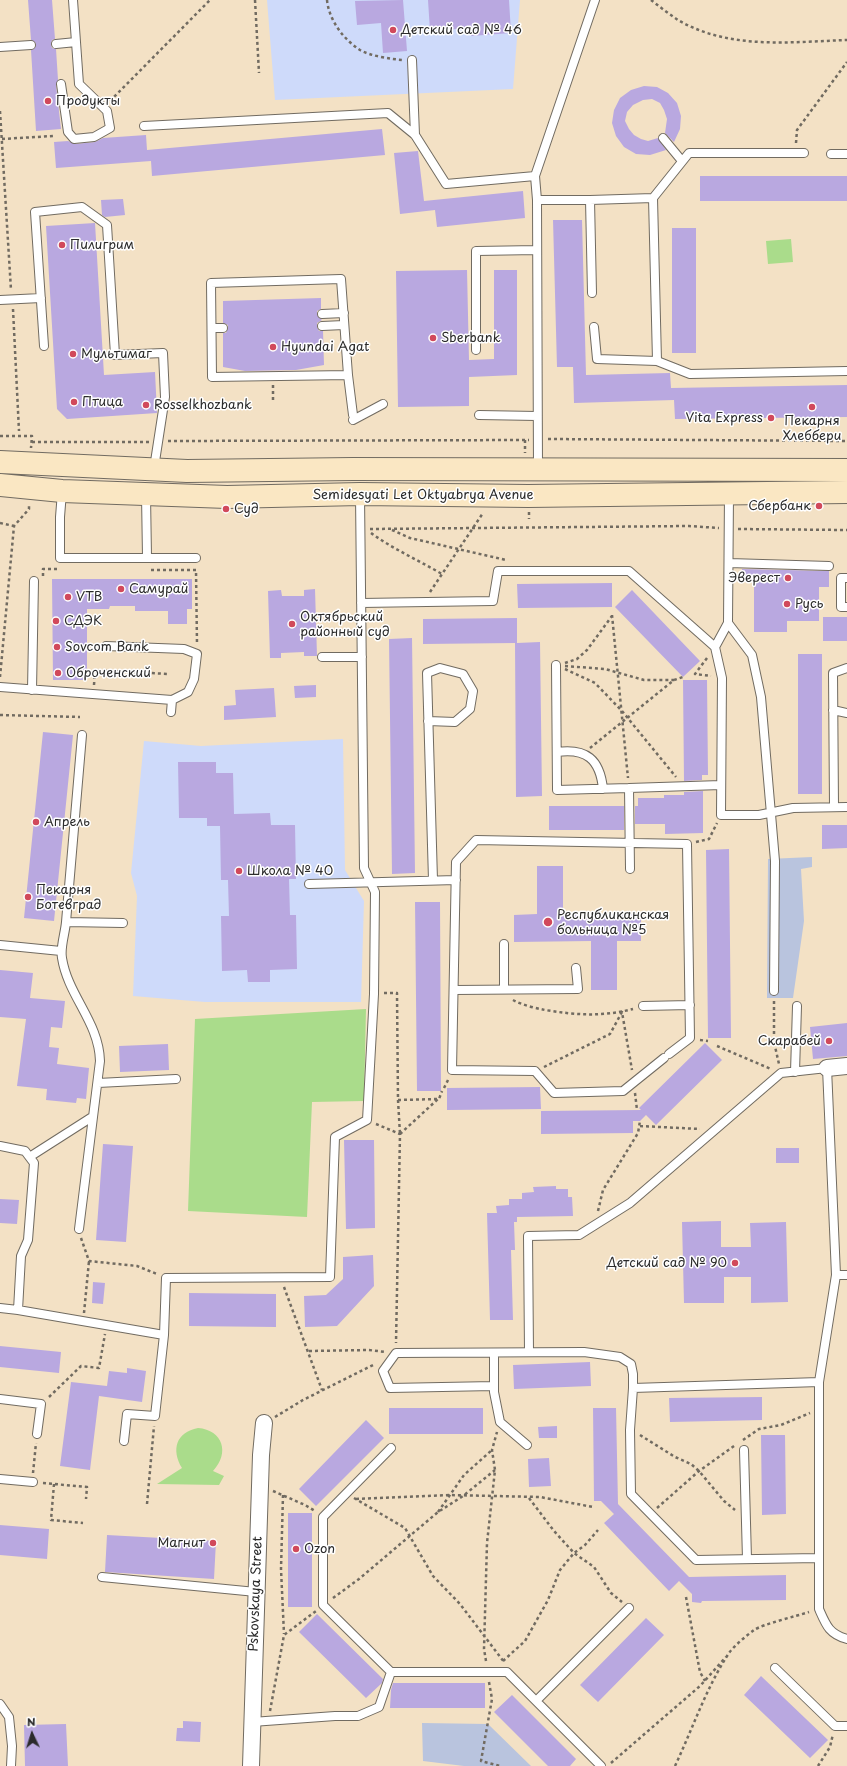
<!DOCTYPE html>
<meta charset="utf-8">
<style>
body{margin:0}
#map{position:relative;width:847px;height:1766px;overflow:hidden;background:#f3e1c5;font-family:"Playpen Sans",sans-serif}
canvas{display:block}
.north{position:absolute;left:12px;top:1714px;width:40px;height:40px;-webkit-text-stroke:3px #fff;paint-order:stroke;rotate:356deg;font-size:11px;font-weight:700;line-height:16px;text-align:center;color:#2b2b2b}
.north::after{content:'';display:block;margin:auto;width:14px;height:18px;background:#2b2b2b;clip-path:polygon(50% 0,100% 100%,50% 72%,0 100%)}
</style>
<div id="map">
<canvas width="847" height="1766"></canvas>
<div class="north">N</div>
</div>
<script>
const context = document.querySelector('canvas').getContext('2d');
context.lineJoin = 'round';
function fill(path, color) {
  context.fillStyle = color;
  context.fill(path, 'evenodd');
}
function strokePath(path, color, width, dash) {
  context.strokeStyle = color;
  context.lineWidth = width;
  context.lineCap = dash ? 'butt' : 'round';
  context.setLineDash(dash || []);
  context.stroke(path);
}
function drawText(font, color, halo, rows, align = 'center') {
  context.font = font + ' "Playpen Sans",sans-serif';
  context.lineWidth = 3;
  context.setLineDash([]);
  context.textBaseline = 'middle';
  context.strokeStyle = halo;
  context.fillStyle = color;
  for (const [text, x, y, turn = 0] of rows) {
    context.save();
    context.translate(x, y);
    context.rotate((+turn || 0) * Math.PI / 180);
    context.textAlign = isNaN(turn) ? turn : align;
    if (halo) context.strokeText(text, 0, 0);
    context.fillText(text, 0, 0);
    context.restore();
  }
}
fill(new Path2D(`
 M267 0H520L513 89 275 100Z
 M343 739 345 870 364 901 361 1002H205L133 996 137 896 131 873 144 741 201 746Z`), '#cedafa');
fill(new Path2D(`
 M812 857V867L801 869 804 921 793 998H767L768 859Z
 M422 1723 488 1724 531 1766H464L423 1761Z`), '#b9c4de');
fill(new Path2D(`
 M791 239 793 262 768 264 766 241Z
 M366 1009 364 1101 312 1102 307 1217 188 1211 195 1019Z
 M198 1428C223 1430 230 1453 213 1471L224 1476 219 1485 157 1484 182 1468C171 1450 176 1432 198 1428Z`), '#aadc8b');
fill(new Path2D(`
 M28 0H52L55 39 52 40 51 44 52 48 56 49 58 80 56 85 61 129 36 131 31 50 34 49 36 45 35 42 31 40Z
 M403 0 407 51 383 53 381 23 357 25 355 1Z
 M428 0H509L511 33 471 36 470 28 430 31Z
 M644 86 657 87 668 93 677 103 681 116 680 129 674 142 665 133 667 119 664 110 660 103 652 99 643 100 633 105 627 112 625 121 629 129 634 135 641 139 648 141 658 138 666 150 650 155 636 154 624 147 616 136 612 123 614 110 620 98 631 90Z
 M382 129 385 155 152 176 151 161 56 168 54 142 68 141 75 144 95 142 103 138 146 135 147 150Z
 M418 151 424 201 523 191 525 218 437 227 435 210 400 214 394 153Z
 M700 176H847V201H700Z
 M123 199 125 215 105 217 102 215 101 200Z
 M553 220H582L586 375 670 373 671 388 847 385V417L675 419 674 400 574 403 573 367H557Z
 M95 223 104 375 155 372 157 413 67 419 57 409 46 226Z
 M672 228H696V353H672Z
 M467 270 469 360 494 359V270H517V375L469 377V406L398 407 396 271Z
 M321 298V309L317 311V315L322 320 317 323V327L319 331H323L324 365 296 370 245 371 223 367V333H226L228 328V325L223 323V301Z
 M742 569 829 571V587H819V621H787V632H754V582H742Z
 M52 579H192V609H187V624H168V611H135V606H110L109 609H87V671H84V680H53Z
 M612 583V607L518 608 517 584Z
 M315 589 317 656H304V652L281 653V658H270L268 591 281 590 282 596H304V590Z
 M632 590 700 661 683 677 615 607Z
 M823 617H847V641H823Z
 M517 618V643L540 642 542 796 516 797 515 643 423 644V619Z
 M412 638 415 873 392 874 389 639Z
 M798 654H822V794H798Z
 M683 680H707L708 775H702V780L684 781Z
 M316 685V697L295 698 294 686Z
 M274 688 276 717 224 720V706L236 705 235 690Z
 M43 732 73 735 54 921 24 918Z
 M178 762H216V773H233L234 814 270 813 271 825H295L296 879H289L290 915H296L297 969 270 970V982H248L247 970 222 971 221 916H229L228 880H221L220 826H207V818H179Z
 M703 791V833L665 834V824H635V806H638V798H664V795H684V792Z
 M549 806H624V830H549Z
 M822 825H847V848L822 849Z
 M729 849 731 1038H708L706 850Z
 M537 866H563V914H641V941H617V990H591V941L514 942V915L537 914Z
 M415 902H440L441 1091H417Z
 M0 970 33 973 30 998 65 1001 62 1028 51 1027 49 1047 59 1048 57 1064 89 1068 86 1099 77 1098 76 1103 46 1100 47 1089 17 1086 26 1019 0 1017Z
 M847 1023V1056L813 1059 810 1027Z
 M705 1043 722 1060 656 1125 646 1115 640 1121H633V1133L541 1134V1111L641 1110 639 1108Z
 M168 1044 169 1070 120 1072 119 1046Z
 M540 1087 541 1109 447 1110V1088Z
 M344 1140H374L375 1228 346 1229Z
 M103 1144 133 1146 126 1242 96 1240Z
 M776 1148H799V1163H776Z
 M556 1186V1189H568V1197H572L573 1216 517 1217V1222H514L515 1250H511L513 1320H490L487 1213H497L496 1206 509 1205V1199H522V1193L534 1192 533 1187Z
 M0 1199 19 1200 17 1224 0 1223Z
 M721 1221V1247H751L750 1223 786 1222 788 1302 751 1303V1277H724V1303H684L682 1222Z
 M373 1255 374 1286 337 1326 305 1327 304 1296 326 1295 343 1279V1257Z
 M93 1282 105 1283 103 1304 92 1303Z
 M189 1293 276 1294V1327L189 1326Z
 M0 1346 61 1352 59 1373 0 1367Z
 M590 1362 591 1386 514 1389 513 1365Z
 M127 1368 146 1371 142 1402 99 1396 90 1470 60 1466 71 1382 107 1386 109 1371 127 1373Z
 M762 1397V1420L670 1422 669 1398Z
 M389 1408H483V1434H389Z
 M593 1408H616L618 1504 689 1577 786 1575V1600L702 1601 701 1603 692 1602V1594L679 1581 669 1591 604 1523 614 1514 601 1501H594Z
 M366 1420 384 1438 316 1506 299 1489Z
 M557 1426V1438H539L538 1427Z
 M761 1435H785L786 1514 762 1515Z
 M549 1458 551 1486 529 1487 528 1459Z
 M288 1513H312V1607H288Z
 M0 1525 49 1529 47 1559 0 1555Z
 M107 1535 216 1541 214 1579 105 1572Z
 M317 1614 383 1679 382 1683 366 1698 299 1632Z
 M646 1618 664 1635 598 1702 580 1685Z
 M761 1676 828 1740 810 1758 744 1695Z
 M393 1683H485V1708H390L391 1690Z
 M512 1695 576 1759 570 1766H548L494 1712Z
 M183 1721 201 1722 200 1742 176 1741 177 1728H183Z
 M66 1724 68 1766H25L24 1725Z`), '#b9a8e0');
const lane = new Path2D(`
 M56 44 76 42
 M0 47 31 45
 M412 60 415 135
 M61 84 68 132 74 139 94 137 110 128 107 111 79 84 73 0
 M144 126 388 113 415 135 446 184 535 176
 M663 138 682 161
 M831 154H847
 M537 200H590
 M592 293 590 200 653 198
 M0 300 41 298
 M322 314 344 313
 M322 326 344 325
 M594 327 597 359 657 361 690 374 847 371
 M212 328H223
 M44 346 35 212 82 207 107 225 115 355 163 353 165 397 154 468
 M476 350V251L537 250
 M657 361 653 198 689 153H804
 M348 375 212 377 211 283 341 279 348 375 353 415
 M479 415 537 416
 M353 420 383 404
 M538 469 537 200 535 176 595 0
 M62 492 60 517V558H196
 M146 495 147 557
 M729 563 829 566
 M847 578H841V607H847
 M361 603 493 601 498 571H629L715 647 722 678 721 815H759L793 808 847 807
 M728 623 752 655 761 697 775 861 774 991
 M715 647 728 623 729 494
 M322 657H362
 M556 665 557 790 629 788
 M0 687 172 700 188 692 194 679 197 654 184 649 106 646
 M32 690 34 581
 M833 710 847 713
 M171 712 172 700
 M428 721 455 722 470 709 473 691 463 674 440 668 427 673 433 880
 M557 752C586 748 600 759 603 789
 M834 807 833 673 847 668
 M630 869 629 788 721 785
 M309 884 456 880
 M66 922 123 923
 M0 945 61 951
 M504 989V944
 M454 990 578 989 576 968
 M643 1006 690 1005
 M664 1058 623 1091 554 1093 535 1071 452 1070 456 862 476 840 687 844 690 1038 669 1054
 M795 1072 797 1006
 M98 1083 176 1079
 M0 1146 25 1151 34 1163 28 1240 21 1256 18 1310 164 1335 166 1278 330 1277 335 1137 367 1120 374 994 375 892 364 868 360 495
 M31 1156 92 1117
 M79 1229 100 1061C99 1022 68 996 62 958 60 947 65 934 66 922L82 735
 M836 1275H847
 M0 1308 18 1310
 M529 1352 528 1236 579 1235 630 1203 781 1073 827 1068 836 1275 819 1382V1609C826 1625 829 1634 847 1639
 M494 1353V1392L500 1422 527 1445
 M494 1386 390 1388 383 1371 396 1353 584 1352 620 1357 631 1364 633 1374V1388L630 1430 631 1494 696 1560 818 1558
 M633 1388 819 1382
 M0 1399 41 1404 37 1434
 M124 1441 127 1414 155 1416 164 1335
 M391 1448 323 1517V1605L391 1672H507L601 1766
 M744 1450 747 1559
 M0 1479 33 1482
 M102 1577 256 1592
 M775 1668 835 1726H847
 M536 1701 629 1608
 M0 1704 9 1717 12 1746 11 1766
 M252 1722 335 1716H358L379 1707 391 1672`);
const street = new Path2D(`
 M827 1068 847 1066
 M251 1766 261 1455 264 1423`);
const secondary = new Path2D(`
 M0 462 187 471 353 469 847 470
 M0 485 62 491 227 497 360 494 528 496 847 492`);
strokePath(lane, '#716b61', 10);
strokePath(street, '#716b61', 18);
strokePath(secondary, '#716b61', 24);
strokePath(new Path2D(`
 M255 0 259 73
 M327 0C329 20 343 39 360 50 370 56 391 59 402 60
 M651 0C660 7 669 14 678 20 729 50 791 42 847 40
 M110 101 210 0
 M0 111 11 290
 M2 139 53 136
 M796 143 797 130 847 62
 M13 309 19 431
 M273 400V385
 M0 436H32L31 448
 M548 439 847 441
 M525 440V453
 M168 441 529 440
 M32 442H149
 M529 512V519
 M0 523 14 526
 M370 529 689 526 719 528
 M738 529 847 530
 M392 530 410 538 506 560
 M371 533C393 549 418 560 442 574
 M151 570H196L197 644
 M43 576V569H60
 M430 592 483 513
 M612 615 628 778
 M707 658 695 674 711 676
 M565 663 577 659 587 650 612 616
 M565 666 605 669 644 680H674
 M565 669 595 683 622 711 676 777
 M0 677 14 526 29 509V504
 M94 685 95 670 169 674
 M0 715 80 717
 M590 748 674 680 683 677
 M696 842 709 839 717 823
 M384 993H397L398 1100 439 1099 442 1091
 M513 1000C522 1005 535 1008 545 1010 576 1015 602 1017 633 1009
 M774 1001V1042L779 1064
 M700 1040 708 1041
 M717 1046 771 1069
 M544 1067 610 1034 622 1012 632 1070
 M444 1088 449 1078
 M635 1093 637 1110
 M398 1100 400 1134
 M376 1124 400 1134 396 1343
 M640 1126 700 1129
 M400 1134 438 1099
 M598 1211 603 1190 638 1133 640 1121
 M81 1238 89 1261 137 1266 157 1274
 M284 1287 322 1390
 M84 1313 89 1261
 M309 1351 369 1350 385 1352
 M49 1397 81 1366 99 1368 105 1334
 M275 1417 303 1400 375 1364
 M640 1435 675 1457 691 1464 699 1471 724 1501 735 1510
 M743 1440 759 1429 781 1425 810 1413
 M33 1473 36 1443
 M43 1483 87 1487 86 1499
 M54 1484 51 1520 83 1523
 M273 1491 305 1505 315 1511
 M283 1495 281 1569 284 1634
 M354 1498 405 1528 433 1576 460 1604 504 1662
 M529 1498 554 1531 574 1553 594 1567 611 1593 622 1602
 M356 1499 449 1495 540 1497 593 1507
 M147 1504 154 1426
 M657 1508 699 1471 734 1446
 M438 1512 464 1475 492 1450
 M686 1597 700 1672 705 1681
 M333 1598 359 1579 438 1512 463 1496 495 1470
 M486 1661 484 1649 487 1543 495 1470 492 1450 497 1432
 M503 1661 525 1641 548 1600 560 1570 574 1553 585 1545 598 1530
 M489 1682 492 1699 481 1761 500 1766
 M270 1711 284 1635 316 1611
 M611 1763 700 1686 726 1657
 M675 1766C693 1728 706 1688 729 1653 735 1645 746 1636 754 1630 763 1624 797 1616 809 1612
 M818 1766 830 1747 833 1734`), '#716b61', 2.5, [3, 3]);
strokePath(lane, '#fff', 8);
strokePath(street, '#fff', 16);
strokePath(secondary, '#fae7c3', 22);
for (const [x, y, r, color] of [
 [393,30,4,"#d1495b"],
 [48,101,4,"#d1495b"],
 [62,245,4,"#d1495b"],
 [433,338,4,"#d1495b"],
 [273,347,4,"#d1495b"],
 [73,354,4,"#d1495b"],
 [74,402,4,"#d1495b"],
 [146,405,4,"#d1495b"],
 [812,407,4,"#d1495b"],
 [771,418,4,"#d1495b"],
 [819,506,4,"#d1495b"],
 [226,509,4,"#d1495b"],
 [788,578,4,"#d1495b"],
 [121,589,4,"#d1495b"],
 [68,597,4,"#d1495b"],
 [787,604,4,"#d1495b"],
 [56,621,4,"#d1495b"],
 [292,624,4,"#d1495b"],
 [57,647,4,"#d1495b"],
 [58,673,4,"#d1495b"],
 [36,822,4,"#d1495b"],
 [239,871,4,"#d1495b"],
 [28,897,4,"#d1495b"],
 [548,922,5,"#d1495b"],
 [829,1041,4,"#d1495b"],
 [735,1263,4,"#d1495b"],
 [213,1543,4,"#d1495b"],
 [296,1549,4,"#d1495b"]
]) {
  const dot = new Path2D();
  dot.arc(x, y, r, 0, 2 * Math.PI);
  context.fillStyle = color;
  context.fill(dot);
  strokePath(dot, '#fff', 1.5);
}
drawText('13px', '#2b2b2b', '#fff', [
 ["Детский сад № 46",401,30],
 ["Продукты",56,101],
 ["Пилигрим",70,245],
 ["Sberbank",441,338],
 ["Hyundai Agat",281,347],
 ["Мультимаг",81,354],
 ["Птица",82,402],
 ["Rosselkhozbank",154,405],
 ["Vita Express",763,418,"right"],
 ["Пекарня",812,421,"center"],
 ["Хлеббери",812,436,"center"],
 ["Сбербанк",811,506,"right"],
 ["Суд",234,509],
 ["Эверест",780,578,"right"],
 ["Самурай",129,589],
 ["VTB",76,597],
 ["Русь",795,604],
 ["Октябрьский",300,617],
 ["районный суд",300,632],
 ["СДЭК",64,621],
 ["Sovcom Bank",65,647],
 ["Оброченский",66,673],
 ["Апрель",44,822],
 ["Школа № 40",247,871],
 ["Пекарня",36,890],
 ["Ботевград",36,905],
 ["Республиканская",557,915],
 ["больница №5",557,930],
 ["Скарабей",821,1041,"right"],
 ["Детский сад № 90",727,1263,"right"],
 ["Магнит",205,1543,"right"],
 ["Ozon",304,1549]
], 'left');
drawText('13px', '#2b2b2b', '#fff', [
 ["Semidesyati Let Oktyabrya Avenue",423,495],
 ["Pskovskaya Street",256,1594,-88]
]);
</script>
